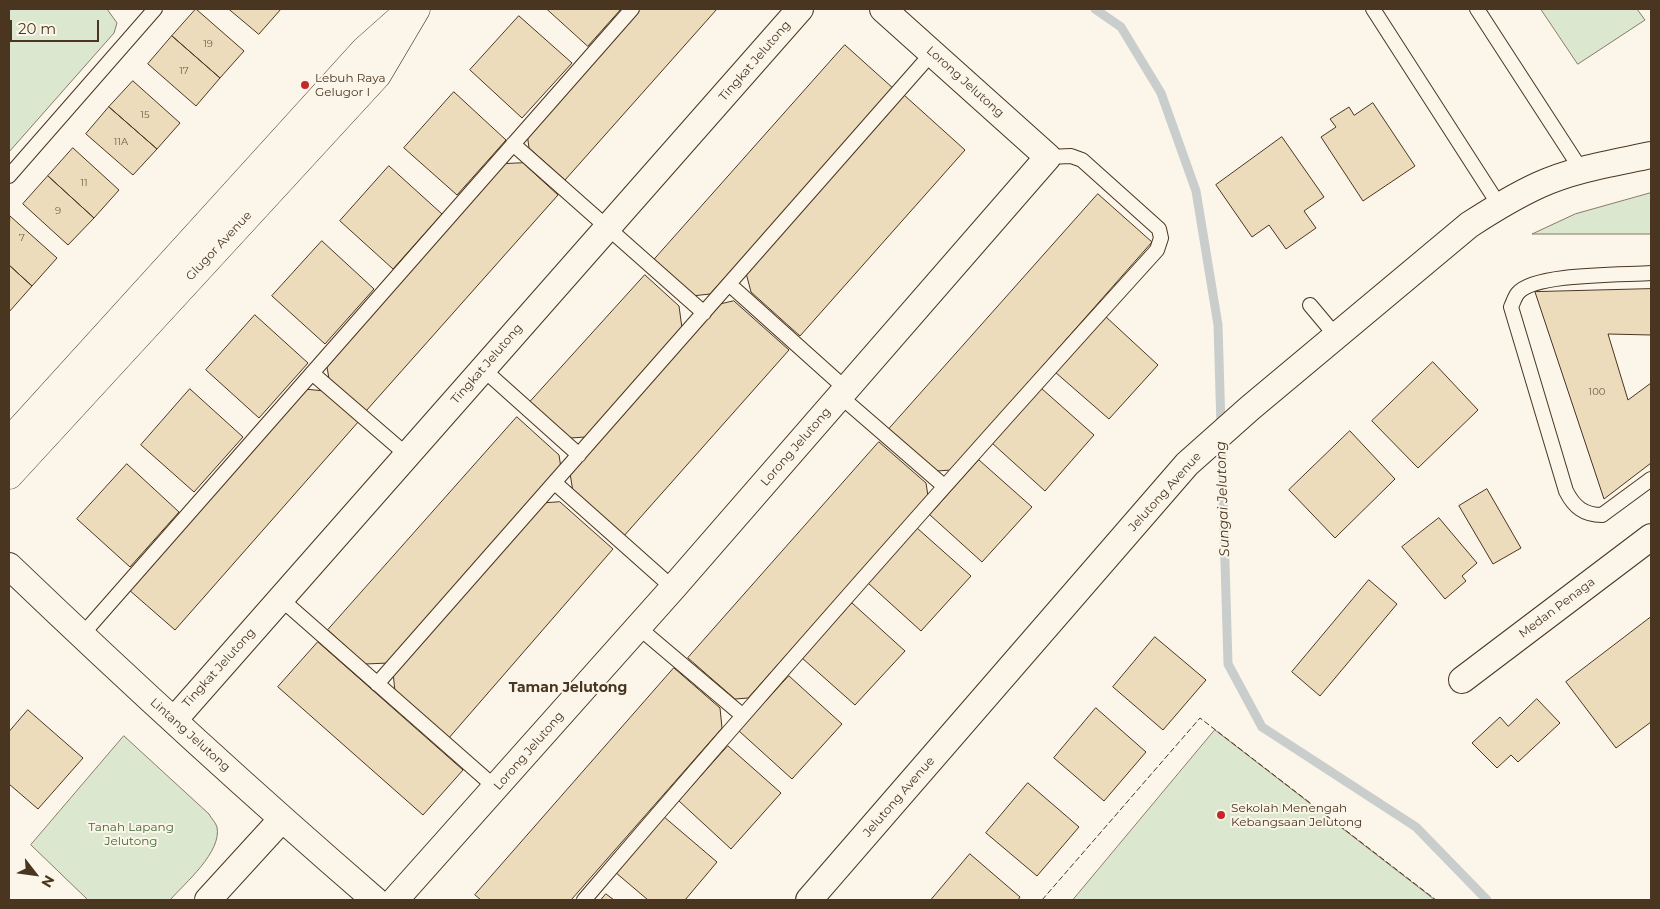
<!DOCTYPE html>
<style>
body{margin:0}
#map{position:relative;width:1660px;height:909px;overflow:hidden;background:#fbf6e9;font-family:Montserrat,sans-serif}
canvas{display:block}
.frame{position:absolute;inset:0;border:10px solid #4a3520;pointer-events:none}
.north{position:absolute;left:10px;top:849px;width:50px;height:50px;-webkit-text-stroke:4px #fbf6e9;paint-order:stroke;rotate:120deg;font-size:14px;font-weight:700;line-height:20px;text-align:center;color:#4a3520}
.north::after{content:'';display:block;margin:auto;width:18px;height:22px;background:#4a3520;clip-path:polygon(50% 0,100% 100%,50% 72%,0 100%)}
.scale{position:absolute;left:10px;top:20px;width:89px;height:22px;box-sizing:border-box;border:2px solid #4a3520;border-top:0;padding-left:6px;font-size:15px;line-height:18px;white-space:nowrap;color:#4a3520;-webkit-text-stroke:4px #fbf6e9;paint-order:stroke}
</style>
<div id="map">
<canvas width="1660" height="909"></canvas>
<div class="frame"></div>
<div class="north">N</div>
<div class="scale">20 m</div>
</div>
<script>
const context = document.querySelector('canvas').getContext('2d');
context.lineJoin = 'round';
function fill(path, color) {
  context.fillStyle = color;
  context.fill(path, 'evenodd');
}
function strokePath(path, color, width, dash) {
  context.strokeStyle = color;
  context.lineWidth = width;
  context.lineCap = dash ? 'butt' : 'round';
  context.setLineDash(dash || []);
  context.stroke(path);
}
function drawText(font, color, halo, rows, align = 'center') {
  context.font = font + ' Montserrat,sans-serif';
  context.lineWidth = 4;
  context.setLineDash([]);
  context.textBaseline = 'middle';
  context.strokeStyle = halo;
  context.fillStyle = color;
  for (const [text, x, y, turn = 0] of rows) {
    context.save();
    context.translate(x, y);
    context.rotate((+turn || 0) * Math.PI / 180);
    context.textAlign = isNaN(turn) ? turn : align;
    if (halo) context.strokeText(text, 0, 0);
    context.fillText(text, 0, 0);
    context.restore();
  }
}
const green = new Path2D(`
 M9 9H107L117 23 114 33 9 152Z
 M1541 9H1637L1645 20 1578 64Z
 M1651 193V234H1532L1575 214Z
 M1215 730 1435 900H1073Z
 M124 736 209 814C211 818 216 823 217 827 222 852 185 883 170 900H88L31 845Z`);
fill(green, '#dce7d0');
strokePath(green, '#887966', 1);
strokePath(new Path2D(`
 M1095 9 1121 27 1161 93 1196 191 1218 325 1228 664 1262 727 1416 827 1487 900`), '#c9cecd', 9);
const building = new Path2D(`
 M196 9 244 51 220 78 172 36Z
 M229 9H281L259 34Z
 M547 9H621L588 46Z
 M638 9H717L565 180 529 148 527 133Z
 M519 16 572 63 522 118 470 70Z
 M172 36 220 78 196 106 148 64Z
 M845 45 894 89 710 294 692 296 653 261Z
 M133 81 180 123 157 149 109 107Z
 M454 92 506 140 457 195 404 148Z
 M904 95 965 150 800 336 751 292 746 273Z
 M1373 103 1415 166 1363 201 1321 137 1336 127 1330 119 1349 107 1354 115Z
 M109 107 157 149 133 175 86 134Z
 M1282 137 1324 197 1304 211 1316 228 1286 249 1269 225 1252 237 1216 185Z
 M73 148 119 190 94 218 48 176Z
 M523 163 558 195 366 411 329 379 327 367 502 164Z
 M389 166 442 214 393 269 340 221Z
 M48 176 94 218 68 245 23 204Z
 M1098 194 1152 242 951 470 937 471 889 429Z
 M10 216 57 258 32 286 9 265Z
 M322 241 374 289 325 344 272 296Z
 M9 265 32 286 9 312Z
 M645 275 679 306 682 328 586 437 570 438 530 402Z
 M1651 289V335L1608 334 1628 400 1651 383V463L1604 499 1535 292Z
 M734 301 789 350 623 537 573 492 570 473 721 304Z
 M255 315 308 363 259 418 206 370Z
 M1105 316 1158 365 1109 419 1055 372Z
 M1433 362 1478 410 1418 468 1372 421Z
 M1041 388 1094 435 1045 491 992 443Z
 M190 389 243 437 194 492 141 445Z
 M304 389 325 391 359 421 175 630 128 589Z
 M517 417 559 455 561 468 389 663 365 664 328 630Z
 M1350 431 1395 479 1335 538 1289 490Z
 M879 442 926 483 928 496 748 698 735 699 688 658Z
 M979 460 1032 507 982 562 930 515Z
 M127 464 179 512 130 567 77 519Z
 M1487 489 1521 548 1493 564 1459 506Z
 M560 502 613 549 448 739 395 692 393 672 545 503Z
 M1439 518 1477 563 1462 576 1466 581 1445 599 1402 547Z
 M917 528 971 576 921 631 868 583Z
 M1369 580 1397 604 1320 696 1292 672Z
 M852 603 905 651 855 705 802 658Z
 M1651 617V722L1616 748 1566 682Z
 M1155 637 1206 680 1163 730 1113 687Z
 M318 642 463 770 423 815 278 687Z
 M674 668 720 708 722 728 571 900H481L475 895Z
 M789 676 842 724 792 779 739 731Z
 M1537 699 1560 723 1518 762 1511 755 1497 768 1472 743 1500 717 1508 726Z
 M1096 708 1146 752 1104 801 1054 758Z
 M28 710 83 758 38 809 9 784V732Z
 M728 746 781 793 731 849 679 801Z
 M1028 783 1079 827 1037 876 986 833Z
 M663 816 717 862 685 900H648L615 872Z
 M970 854 1020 897 1018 900H931Z
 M606 894 614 900H601Z`);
fill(building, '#ecdcbc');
strokePath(building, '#4a3520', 1);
const lane = new Path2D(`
 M1373 9 1499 205
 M1477 9 1582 171
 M513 144 704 313
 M9 176 155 9
 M1651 273C1624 275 1534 273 1518 293 1515 296 1513 303 1511 307L1566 491C1574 507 1584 515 1602 515L1651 479
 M729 284 846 389
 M1310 305 1336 336
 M483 369 579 455
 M312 373 407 455
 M840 396 944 486
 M555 483 673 588
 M281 599 496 788
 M638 627 742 715
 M81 636 632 9
 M377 684 932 53
 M584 900C772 680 963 464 1157 250L1161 238 1159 229 1082 160 1071 156 1048 157`);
const street = new Path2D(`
 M9 566C128 680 250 792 375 900
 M1462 680 1651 537
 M174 720 800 9
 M208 900 282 819
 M395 900 673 588 1048 157 883 9
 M809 900 1187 464 1250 408 1469 225C1492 210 1515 196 1539 185 1574 169 1614 163 1651 155`);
const secondary = new Path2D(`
 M9 442 365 50 401 18
 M9 475 377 75 416 9`);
strokePath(lane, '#4a3520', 16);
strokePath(street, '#4a3520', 28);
strokePath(secondary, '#4a3520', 29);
strokePath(lane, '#fbf6e9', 14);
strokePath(street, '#fbf6e9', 26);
strokePath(secondary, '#fbf6e9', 28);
strokePath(new Path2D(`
 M1042 900 1200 718 1436 900`), '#4a3520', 1, [6, 2.5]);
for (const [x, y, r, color] of [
 [305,85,5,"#c62828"],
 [1221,815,5,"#c62828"]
]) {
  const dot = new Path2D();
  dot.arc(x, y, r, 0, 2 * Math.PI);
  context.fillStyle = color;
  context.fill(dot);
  strokePath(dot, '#fbf6e9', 2);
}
drawText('10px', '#725f47', null, [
 ["19",208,44],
 ["17",184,71],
 ["15",145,115],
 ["11A",121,142],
 ["11",84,183],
 ["9",58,211],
 ["7",22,238],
 ["100",1597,392]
]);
drawText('12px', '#4a3520', '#fbf6e9', [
 ["Tingkat Jelutong",755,61,-49],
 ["Lorong Jelutong",965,82,42],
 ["Glugor Avenue",219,246,-47],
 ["Tingkat Jelutong",487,364,-49],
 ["Lorong Jelutong",796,447,-49],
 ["Jelutong Avenue",1165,492,-48],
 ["Medan Penaga",1557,608,-37],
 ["Tingkat Jelutong",219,668,-48],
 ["Lintang Jelutong",190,735,42],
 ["Lorong Jelutong",529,751,-49],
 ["Jelutong Avenue",899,797,-49]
]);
drawText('12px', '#4a3520', '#fbf6e9', [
 ["Lebuh Raya",315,78],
 ["Gelugor I",315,92],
 ["Sekolah Menengah",1231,808],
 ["Kebangsaan Jelutong",1231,822]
], 'left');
drawText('12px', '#436837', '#fbf6e9', [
 ["Tanah Lapang",131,827],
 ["Jelutong",131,841]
]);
drawText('italic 14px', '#4a3520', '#fbf6e9', [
 ["Sungai Jelutong",1223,499,-92]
]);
drawText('bold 14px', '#4a3520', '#fbf6e9', [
 ["Taman Jelutong",568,688]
]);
</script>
